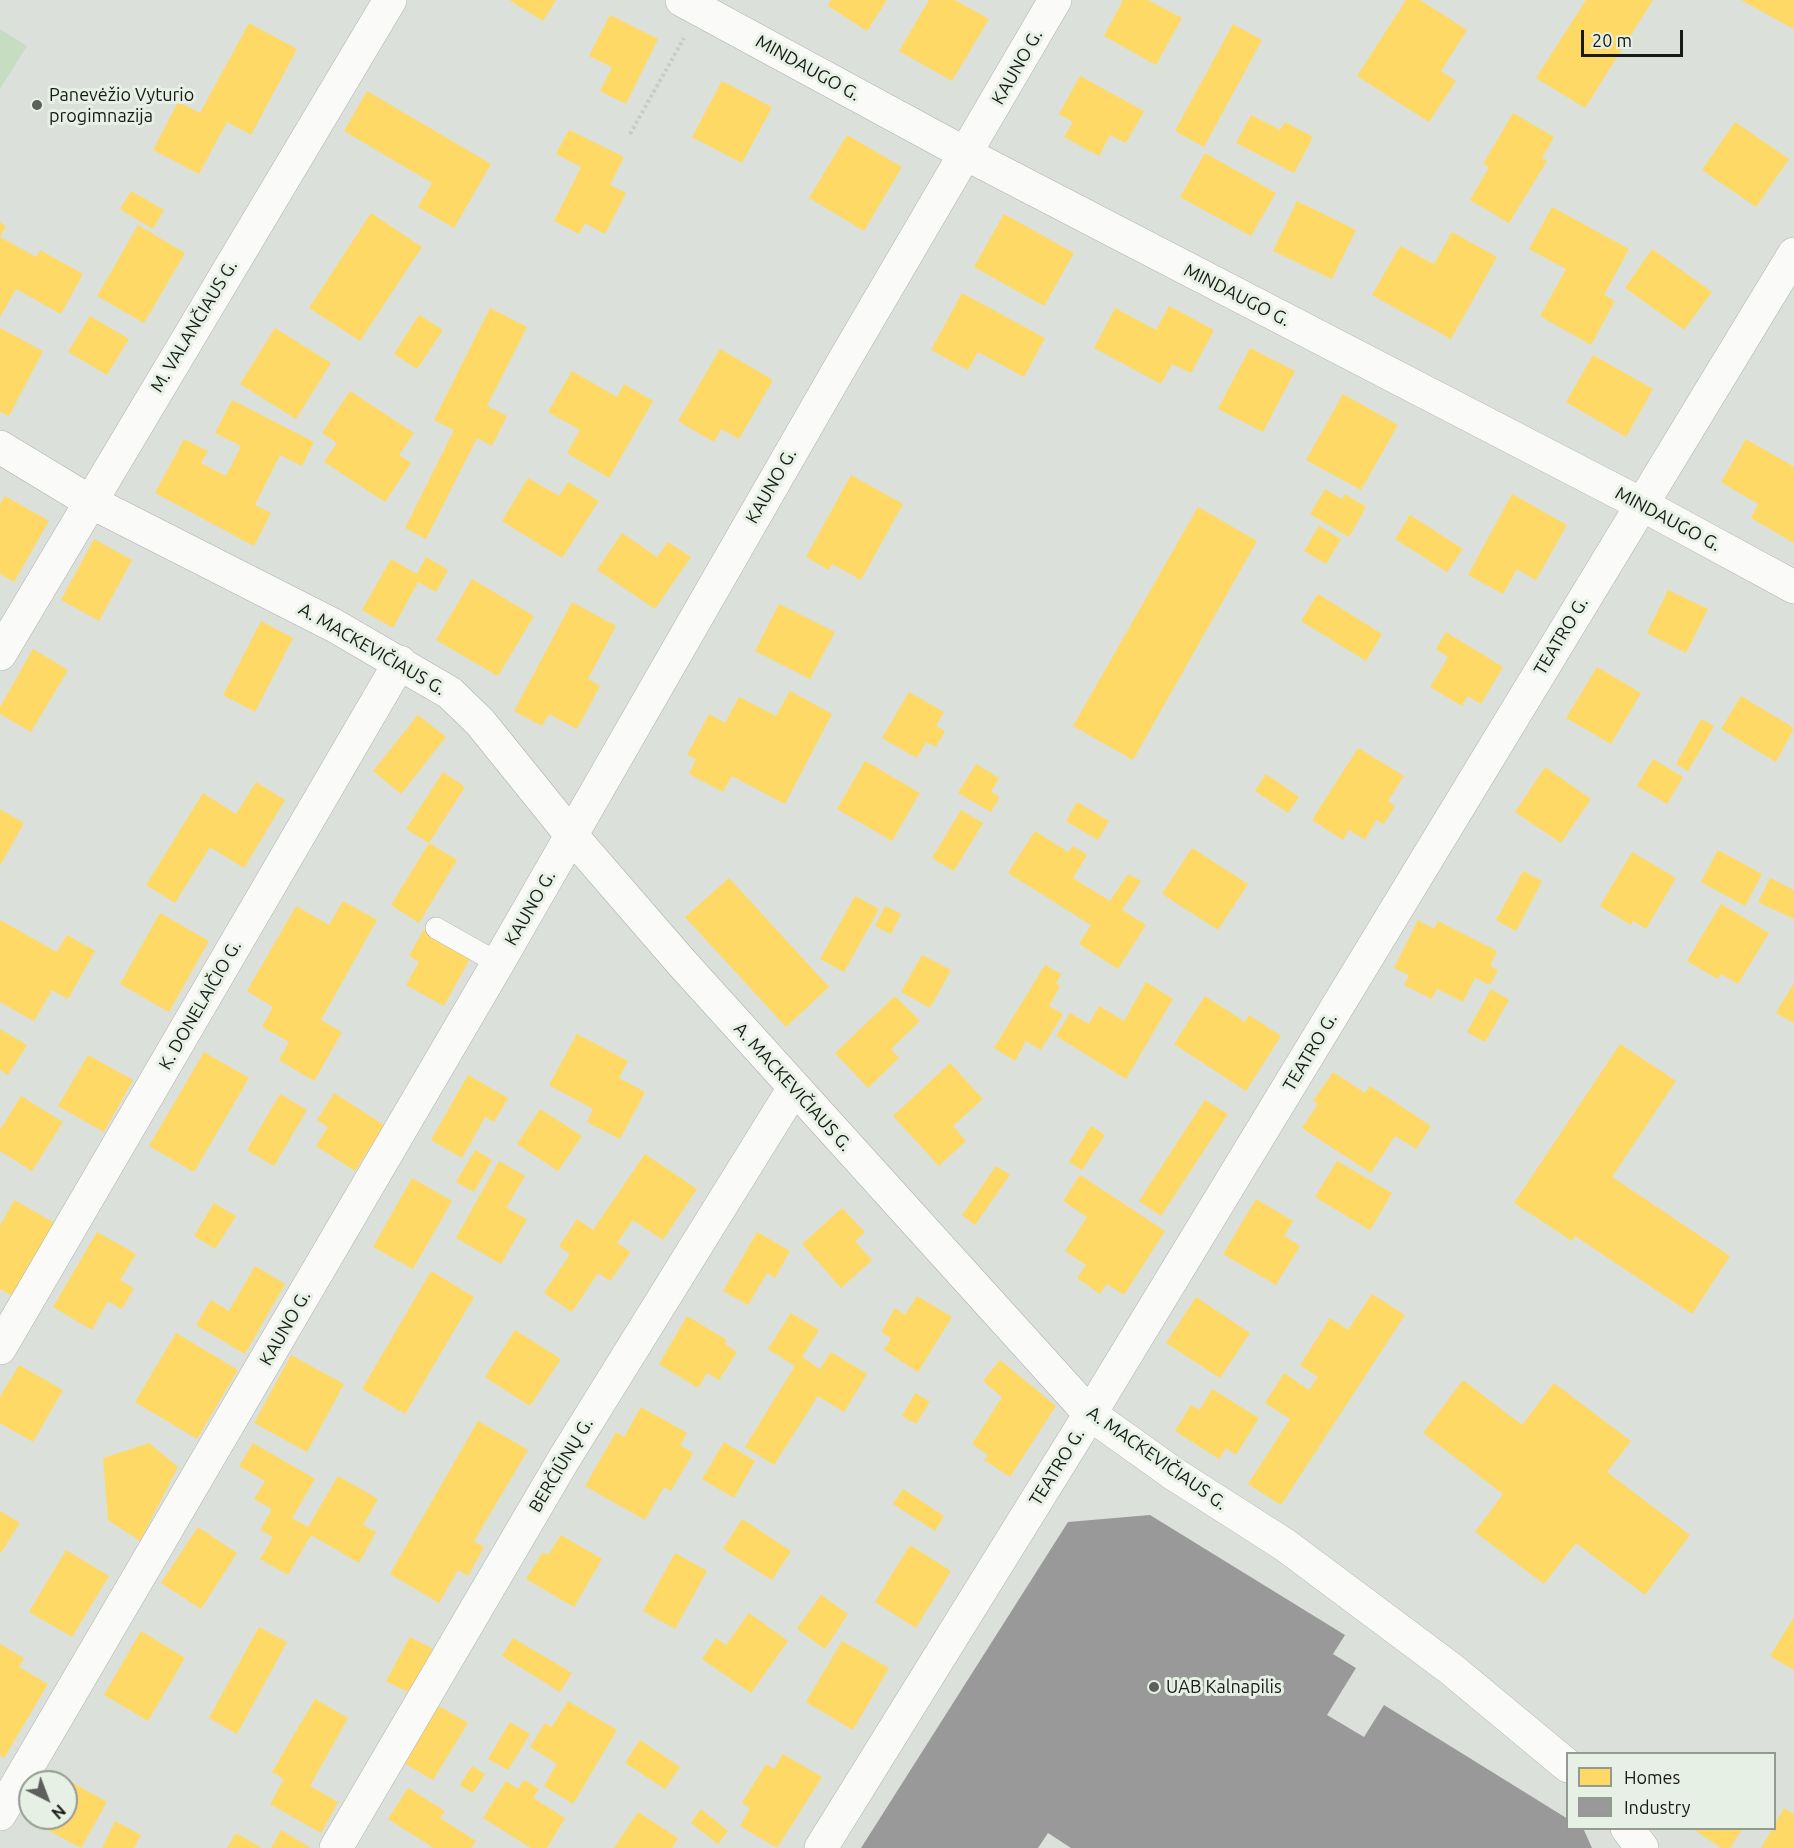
<!DOCTYPE html>
<meta charset="utf-8">
<style>
body{margin:0}
#map{position:relative;width:1794px;height:1848px;overflow:hidden;background:#dbe0da;font-family:Ubuntu,sans-serif}
canvas{display:block}
.legend{position:absolute;left:1566px;top:1752px;width:210px;height:78px;box-sizing:border-box;background:#e7f0e5;border:2px solid #949a92;margin:0;padding:8px 10px;list-style:none;font-size:18px;color:#171a16}
.legend li{display:flex;align-items:center;gap:12px;height:30px}
.legend b{width:30px;border:2px solid #949a92}
.north{position:absolute;left:18px;top:1770px;width:60px;height:60px;box-sizing:border-box;background:#e7f0e5;border:2px solid #949a92;border-radius:50%;rotate:138deg;font-size:16px;font-weight:700;line-height:24px;text-align:center;color:#171a16}
.north::after{content:'';display:block;margin:auto;width:21px;height:27px;background:#5c5f5b;clip-path:polygon(50% 0,100% 100%,50% 72%,0 100%)}
.scale{position:absolute;left:1581px;top:30px;width:102px;height:27px;box-sizing:border-box;border:3px solid #171a16;border-top:0;padding-left:8px;font-size:18px;line-height:21px;white-space:nowrap;color:#171a16;-webkit-text-stroke:4px #e7f0e5;paint-order:stroke}
</style>
<div id="map">
<canvas width="1794" height="1848"></canvas>
<ul class="legend">
<li><b style="height:16px;background:#ffd966"></b>Homes</li>
<li><b style="height:16px;background:#999"></b>Industry</li>
</ul>
<div class="north">N</div>
<div class="scale">20 m</div>
</div>
<script>
const context = document.querySelector('canvas').getContext('2d');
context.lineJoin = 'round';
function fill(path, color) {
  context.fillStyle = color;
  context.fill(path, 'evenodd');
}
function strokePath(path, color, width, dash) {
  context.strokeStyle = color;
  context.lineWidth = width;
  context.lineCap = dash ? 'butt' : 'round';
  context.setLineDash(dash || []);
  context.stroke(path);
}
function drawText(font, color, halo, rows, align = 'center') {
  context.font = font + ' Ubuntu,sans-serif';
  context.lineWidth = 6;
  context.setLineDash([]);
  context.textBaseline = 'middle';
  context.strokeStyle = halo;
  context.fillStyle = color;
  for (const [text, x, y, turn = 0] of rows) {
    context.save();
    context.translate(x, y);
    context.rotate((+turn || 0) * Math.PI / 180);
    context.textAlign = isNaN(turn) ? turn : align;
    if (halo) context.strokeText(text, 0, 0);
    context.fillText(text, 0, 0);
    context.restore();
  }
}
fill(new Path2D(`
 M0 29 27 46 0 89Z`), '#c7ddc1');
fill(new Path2D(`
 M509 0H556L543 21Z
 M831 0H887L867 31 828 6Z
 M929 0H955L989 19 952 81 899 51Z
 M1123 0H1148L1182 18 1156 65 1104 36Z
 M1406 0H1420L1467 30 1441 71 1456 81 1429 122 1357 76Z
 M1586 0H1653L1585 108 1536 78Z
 M1741 0H1794V29Z
 M610 15 658 39 626 104 600 91 612 67 589 56Z
 M249 23 297 49 251 135 227 122 199 174 153 150 178 102 200 113Z
 M1233 24 1262 40 1204 147 1175 131Z
 M1080 76 1144 111 1126 143 1110 135 1099 156 1064 137 1073 122 1059 114Z
 M722 81 772 107 742 163 692 137Z
 M367 91 491 164 454 228 418 207 432 183 344 131Z
 M1513 113 1554 137 1542 158 1547 161 1509 223 1470 200 1489 167 1483 164Z
 M1251 115 1280 130 1285 122 1313 137 1294 173 1236 143Z
 M1735 122 1789 159 1756 207 1702 170Z
 M569 130 624 157 610 185 626 193 605 234 585 223 579 234 554 221 581 167 556 154Z
 M847 135 902 167 864 231 809 198Z
 M1205 153 1276 193 1251 236 1180 197Z
 M131 191 164 210 153 229 120 209Z
 M1297 201 1356 230 1332 279 1273 251Z
 M1552 207 1629 249 1604 295 1615 301 1591 345 1540 316 1566 269 1529 249Z
 M371 213 422 247 360 341 309 308Z
 M1004 214 1074 253 1044 306 974 267Z
 M0 222 6 226 0 237 36 257 40 250 83 274 61 314 16 289 0 317Z
 M138 225 185 253 144 323 97 296Z
 M1452 232 1497 257 1451 339 1372 295 1400 246 1434 264Z
 M1652 249 1712 292 1684 330 1625 288Z
 M962 293 1045 338 1024 377 978 352 968 370 931 350Z
 M1169 306 1214 330 1191 373 1172 364 1161 384 1094 348 1115 308 1156 330Z
 M490 308 527 327 487 406 507 416 492 446 477 438 426 539 405 528 454 430 434 420Z
 M419 315 443 330 417 369 394 354Z
 M90 316 129 339 107 375 68 352Z
 M0 328 43 351 9 416 0 412Z
 M275 328 331 363 296 419 240 384Z
 M1250 348 1295 371 1263 432 1218 409Z
 M720 349 773 380 739 439 721 429 714 442 678 421Z
 M1593 355 1653 389 1626 437 1566 402Z
 M572 371 617 397 624 384 653 401 609 478 567 453 580 430 548 412Z
 M350 391 414 433 399 455 411 463 385 502 324 462 337 443 322 433Z
 M1343 394 1398 425 1361 490 1306 460Z
 M232 400 314 442 302 466 280 455 255 505 271 513 254 546 155 493 184 439 208 451 201 463 226 476 241 446 215 433Z
 M1746 439 1794 467V543L1751 518 1758 504 1721 482Z
 M851 475 903 504 861 580 832 564 829 570 806 557Z
 M528 478 559 496 568 482 599 501 562 558 502 521Z
 M1325 489 1342 499 1345 494 1366 507 1349 537 1310 514Z
 M1512 494 1567 525 1536 580 1517 569 1503 594 1468 575Z
 M5 496 49 521 14 582 0 574V504Z
 M1198 507 1257 541 1133 760 1073 726Z
 M1410 515 1463 549 1447 572 1395 539Z
 M1319 526 1341 539 1326 564 1304 551Z
 M622 533 657 557 668 542 691 557 655 609 597 570Z
 M94 539 132 560 99 621 61 600Z
 M426 557 448 570 436 592 418 582 393 628 362 610 391 559 417 574Z
 M472 579 534 616 498 676 436 640Z
 M1668 590 1708 609 1686 653 1647 633Z
 M1318 594 1382 634 1366 661 1301 621Z
 M572 602 616 626 588 679 600 686 577 729 549 714 542 726 514 711Z
 M779 604 835 632 810 679 755 651Z
 M261 621 293 638 255 712 223 695Z
 M1446 632 1503 667 1481 704 1468 696 1462 706 1430 687 1448 657 1436 649Z
 M33 649 68 670 31 732 0 714V707Z
 M1597 667 1641 693 1611 744 1566 718Z
 M790 691 832 714 785 804 732 776 723 792 689 774 696 759 687 755 709 714 725 723 739 697 776 716Z
 M909 692 944 712 936 726 945 731 936 747 926 742 917 758 882 738Z
 M1741 696 1794 728 1776 762 1721 729Z
 M418 715 446 737 401 794 373 771Z
 M1701 719 1714 726 1688 771 1676 764Z
 M1358 748 1404 776 1388 801 1395 806 1384 824 1376 820 1365 840 1349 830 1343 840 1312 820Z
 M1653 759 1683 777 1667 804 1637 786Z
 M865 761 920 793 892 841 837 809Z
 M976 764 999 778 991 792 1000 797 991 812 958 793Z
 M1545 767 1591 799 1561 843 1515 812Z
 M443 772 465 787 429 843 406 829Z
 M1266 774 1299 797 1288 813 1255 791Z
 M256 782 285 800 244 868 210 847 175 903 146 885 203 793 236 814Z
 M1077 802 1109 821 1098 840 1066 821Z
 M0 809 24 823 0 866Z
 M961 810 983 823 954 871 932 858Z
 M1035 831 1068 852 1073 846 1087 855 1073 878 1110 901 1128 874 1141 881 1122 910 1146 925 1118 969 1079 944 1091 925 1008 873Z
 M429 843 457 860 419 923 391 905Z
 M1192 848 1248 884 1218 930 1162 894Z
 M1718 850 1762 874 1745 906 1701 882Z
 M1632 852 1676 878 1646 929 1633 921 1631 925 1600 906Z
 M1523 871 1542 881 1516 931 1496 920Z
 M729 878 829 987 786 1027 685 917Z
 M1770 878 1794 890V919L1758 902Z
 M855 896 879 909 844 972 820 959Z
 M343 901 377 920 321 1020 342 1032 314 1081 279 1060 289 1042 262 1027 273 1007 247 991 296 906 329 925Z
 M1721 904 1769 933 1738 984 1721 974 1718 979 1687 961Z
 M885 906 901 914 891 934 875 926Z
 M160 913 209 941 169 1012 120 984Z
 M0 920 57 952 67 935 95 951 68 999 52 990 34 1021 0 1002Z
 M1418 920 1434 929 1438 921 1497 951 1490 966 1498 970 1490 985 1475 978 1463 1002 1437 989 1432 999 1404 985 1409 975 1394 968Z
 M424 929 472 955 444 1006 406 985 419 962 409 956Z
 M922 955 951 970 930 1008 901 992Z
 M1045 965 1061 974 1056 984 1060 986 1049 1006 1063 1014 1041 1050 1026 1041 1015 1061 994 1048Z
 M1146 982 1173 999 1126 1079 1056 1036 1070 1013 1089 1024 1099 1006 1124 1021Z
 M1794 983V1023L1776 1013Z
 M1491 989 1509 1000 1485 1042 1467 1032Z
 M895 996 920 1021 891 1049 899 1058 868 1088 835 1053Z
 M1205 996 1245 1022 1249 1015 1281 1036 1246 1091 1174 1044Z
 M0 1029 27 1045 8 1075 0 1070Z
 M577 1034 628 1061 619 1078 645 1092 620 1139 587 1122 593 1109 549 1085Z
 M1620 1044 1676 1081 1612 1177 1730 1256 1692 1314 1575 1236 1572 1241 1514 1203Z
 M204 1052 249 1078 194 1172 149 1146Z
 M88 1055 133 1080 104 1132 58 1106Z
 M950 1063 983 1099 953 1126 966 1141 939 1166 893 1116Z
 M1333 1072 1365 1093 1370 1086 1431 1126 1416 1149 1395 1136 1371 1173 1302 1128 1318 1104 1313 1101Z
 M468 1075 508 1098 494 1122 485 1117 462 1158 431 1140Z
 M334 1093 384 1125 355 1171 316 1146 328 1127 317 1120Z
 M280 1094 307 1110 274 1166 247 1150Z
 M21 1096 63 1122 32 1171 0 1151V1130Z
 M1205 1100 1228 1114 1161 1216 1139 1201Z
 M540 1109 582 1136 558 1171 517 1144Z
 M1091 1126 1105 1135 1082 1170 1069 1162Z
 M475 1150 492 1160 474 1192 456 1182Z
 M645 1154 697 1189 663 1240 633 1220 617 1243 631 1252 610 1281 598 1273 572 1312 544 1293 570 1254 559 1246 577 1219 593 1230Z
 M499 1161 525 1176 506 1208 527 1219 501 1264 456 1238Z
 M1337 1161 1392 1193 1370 1230 1315 1197Z
 M996 1166 1010 1175 975 1225 962 1215Z
 M1080 1175 1165 1231 1124 1295 1107 1284 1100 1294 1077 1278 1086 1265 1065 1251 1087 1217 1063 1201Z
 M412 1178 452 1201 413 1269 373 1247Z
 M1256 1199 1293 1221 1284 1236 1300 1246 1276 1285 1223 1254Z
 M14 1200 55 1223 14 1297 0 1289V1226Z
 M214 1203 236 1216 215 1249 194 1236Z
 M842 1208 865 1232 855 1241 872 1260 841 1288 802 1244Z
 M97 1232 136 1254 120 1280 134 1288 122 1309 108 1301 92 1330 53 1307Z
 M757 1232 790 1251 775 1278 767 1273 748 1305 723 1291Z
 M255 1266 285 1284 245 1354 196 1325 211 1300 229 1311Z
 M431 1271 474 1297 405 1414 362 1389Z
 M1372 1294 1405 1315 1281 1505 1248 1484 1290 1419 1265 1403 1284 1373 1309 1390 1318 1377 1300 1365 1330 1318 1348 1330Z
 M917 1296 952 1317 918 1372 884 1350 891 1338 881 1332 895 1308 905 1315Z
 M1196 1297 1250 1333 1220 1378 1166 1343Z
 M791 1313 819 1330 802 1357 820 1369 831 1352 867 1374 844 1412 818 1396 774 1465 745 1447 795 1366 768 1349Z
 M687 1316 727 1340 725 1344 737 1352 719 1380 707 1373 698 1388 659 1364Z
 M515 1330 561 1359 530 1406 485 1377Z
 M176 1333 238 1370 197 1439 135 1402Z
 M291 1355 344 1384 307 1452 254 1423Z
 M1000 1360 1056 1406 1010 1477 984 1460 988 1455 972 1444 1002 1397 983 1381Z
 M19 1365 63 1390 33 1442 0 1423V1397Z
 M1463 1380 1522 1425 1554 1383 1631 1441 1607 1472 1690 1535 1645 1595 1576 1543 1544 1584 1475 1532 1503 1494 1423 1433Z
 M1212 1389 1259 1418 1236 1455 1226 1448 1219 1459 1175 1431 1191 1405 1200 1410Z
 M915 1393 930 1402 916 1424 902 1416Z
 M641 1407 687 1433 680 1445 693 1453 671 1491 664 1487 645 1520 585 1486 616 1432 624 1437Z
 M478 1421 528 1450 474 1541 484 1547 468 1576 458 1570 439 1603 390 1574Z
 M724 1442 755 1461 734 1498 702 1479Z
 M149 1443 178 1467 140 1541 108 1520 103 1458Z
 M253 1443 315 1479 292 1518 308 1527 338 1476 378 1499 363 1525 376 1532 359 1563 311 1535 288 1575 260 1559 273 1537 260 1530 272 1509 254 1499 265 1481 239 1466Z
 M903 1489 944 1516 935 1531 893 1504Z
 M0 1511 20 1523 0 1554Z
 M742 1519 791 1551 772 1580 723 1549Z
 M198 1527 237 1553 201 1609 161 1583Z
 M561 1535 602 1559 574 1607 526 1579 543 1552 548 1555Z
 M910 1545 951 1571 916 1628 875 1602Z
 M66 1550 109 1576 72 1637 29 1612Z
 M675 1553 707 1571 675 1629 643 1611Z
 M821 1595 848 1614 825 1649 797 1629Z
 M749 1613 788 1641 751 1693 702 1659 716 1638 726 1645Z
 M1794 1617V1670L1770 1656Z
 M259 1627 287 1642 237 1734 209 1718Z
 M141 1631 185 1658 148 1721 104 1695Z
 M410 1637 433 1649 410 1693 386 1681Z
 M513 1638 572 1673 560 1692 502 1656Z
 M842 1641 889 1668 853 1730 806 1702Z
 M0 1644 24 1658 19 1667 48 1684 4 1758 0 1755Z
 M315 1699 348 1718 310 1786 338 1802 321 1833 270 1804 284 1779 272 1772Z
 M568 1701 617 1730 573 1804 544 1786 557 1764 530 1747 545 1723 552 1727Z
 M439 1706 468 1723 433 1780 404 1763Z
 M510 1722 530 1734 508 1770 488 1759Z
 M640 1740 680 1767 665 1789 625 1763Z
 M783 1754 822 1777 777 1848 740 1826 750 1808 742 1803 766 1764 774 1769Z
 M472 1766 485 1774 473 1793 460 1785Z
 M50 1770 107 1802 81 1848 24 1817 30 1807V1818H66V1782H44Z
 M524 1780 539 1789 533 1798 565 1818 547 1848H531L483 1818 506 1781 518 1789Z
 M408 1788 445 1811 440 1818 476 1841 471 1848H434L388 1819Z
 M1784 1808 1794 1814V1848H1761Z
 M701 1809 728 1831 718 1844 691 1823Z
 M638 1812 678 1838 672 1848H614Z
 M115 1821 141 1835 134 1848H102Z
 M1692 1828H1743L1730 1848H1721Z
 M281 1830 311 1848H271Z
 M236 1833 262 1848H227Z`), '#ffd966');
fill(new Path2D(`
 M1150 1515 1345 1635 1333 1654 1356 1668 1327 1715 1364 1737 1384 1705 1568 1819V1828H1583L1592 1848H1071L1048 1833 1038 1848H861L1068 1522Z`), '#999');
const lane = new Path2D(`
 M436 928 498 963`);
const street = new Path2D(`
 M682 0 966 154 1641 504 1794 587
 M0 447 89 501 335 626 450 693 480 722 572 836 682 963 1090 1414 1174 1474 1285 1545 1451 1669 1568 1766
 M0 654 390 0
 M0 1348 400 662
 M0 1814 498 963 842 364 1055 0
 M1627 1828 1642 1848
 M336 1848 564 1459 794 1088
 M821 1848 1090 1414 1794 254`);
strokePath(lane, '#adb1ac', 22);
strokePath(street, '#adb1ac', 34);
strokePath(new Path2D(`
 M630 134 684 38`), '#c9cbc9', 4, [3, 3]);
strokePath(lane, '#fafaf9', 21);
strokePath(street, '#fafaf9', 33);
for (const [x, y, r, color] of [
 [37,105,6,"#5c5f5b"],
 [1154,1687,6,"#5c5f5b"]
]) {
  const dot = new Path2D();
  dot.arc(x, y, r, 0, 2 * Math.PI);
  context.fillStyle = color;
  context.fill(dot);
  strokePath(dot, '#e7f0e5', 2);
}
drawText('18px', '#171a16', '#e7f0e5', [
 ["KAUNO G.",1017,67,-60],
 ["MINDAUGO G.",808,68,29],
 ["MINDAUGO G.",1237,295,27],
 ["M. VALANČIAUS G.",194,326,-59],
 ["KAUNO G.",771,486,-60],
 ["MINDAUGO G.",1668,519,28],
 ["TEATRO G.",1561,636,-59],
 ["A. MACKEVIČIAUS G.",372,649,30],
 ["KAUNO G.",530,908,-60],
 ["K. DONELAIČIO G.",200,1005,-60],
 ["TEATRO G.",1310,1052,-59],
 ["A. MACKEVIČIAUS G.",793,1087,48],
 ["KAUNO G.",285,1328,-60],
 ["A. MACKEVIČIAUS G.",1157,1458,35],
 ["BERČIŪNŲ G.",561,1465,-59],
 ["TEATRO G.",1057,1467,-58]
]);
drawText('18px', '#171a16', '#e7f0e5', [
 ["Panevėžio Vyturio",49,95],
 ["progimnazija",49,116],
 ["UAB Kalnapilis",1166,1687]
], 'left');
</script>
